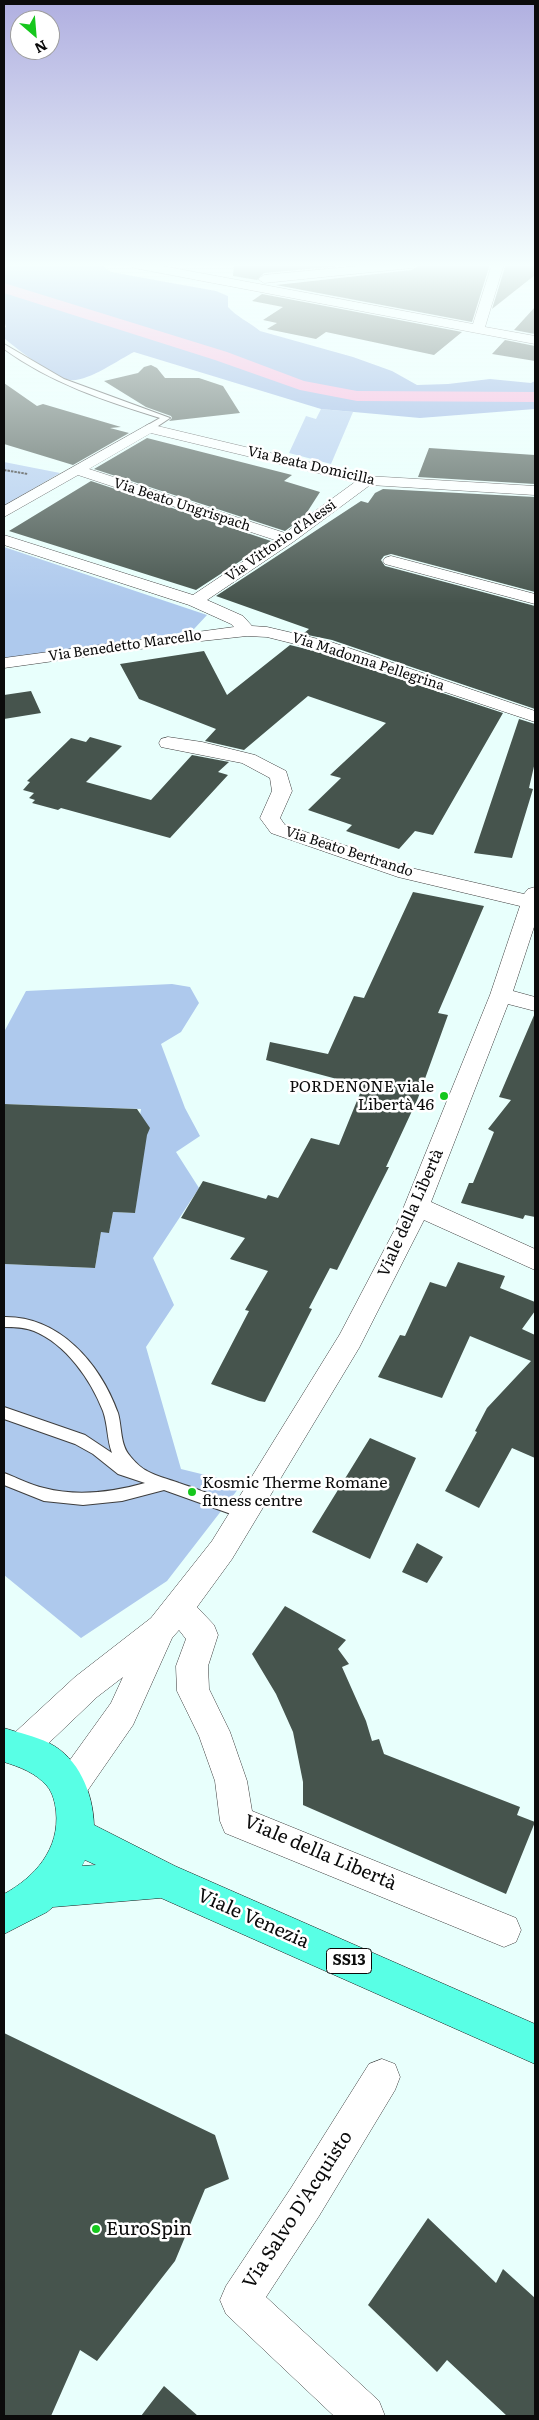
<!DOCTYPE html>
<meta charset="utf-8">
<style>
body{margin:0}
#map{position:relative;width:539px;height:2420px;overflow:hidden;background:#e8fffc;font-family:Literata,serif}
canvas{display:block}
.frame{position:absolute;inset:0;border:5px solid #0b0b0b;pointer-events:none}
.north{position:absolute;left:10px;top:10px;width:50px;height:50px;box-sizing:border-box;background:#fff;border:1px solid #9d9d9d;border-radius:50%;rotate:153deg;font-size:14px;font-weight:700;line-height:20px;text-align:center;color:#0b0b0b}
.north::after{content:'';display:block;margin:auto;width:18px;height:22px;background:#16c71d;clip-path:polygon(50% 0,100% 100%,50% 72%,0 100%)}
</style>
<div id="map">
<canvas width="539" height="2420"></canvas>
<div class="frame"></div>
<div class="north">N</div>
</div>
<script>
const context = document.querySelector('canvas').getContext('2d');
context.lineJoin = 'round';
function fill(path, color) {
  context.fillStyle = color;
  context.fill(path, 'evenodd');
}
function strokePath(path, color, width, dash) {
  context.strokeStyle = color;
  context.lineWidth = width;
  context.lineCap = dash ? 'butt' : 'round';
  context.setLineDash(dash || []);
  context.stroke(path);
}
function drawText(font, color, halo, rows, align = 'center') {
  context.font = font + ' Literata,serif';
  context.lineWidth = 5;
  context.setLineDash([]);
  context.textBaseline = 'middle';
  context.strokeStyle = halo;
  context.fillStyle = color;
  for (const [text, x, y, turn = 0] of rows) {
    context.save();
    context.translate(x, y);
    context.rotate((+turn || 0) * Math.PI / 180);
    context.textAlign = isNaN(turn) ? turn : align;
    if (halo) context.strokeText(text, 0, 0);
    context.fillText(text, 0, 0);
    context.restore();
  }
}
fill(new Path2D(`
 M321 409 353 412 331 464 289 453 306 416 316 419Z
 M4 462 60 473 4 506Z
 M4 547 207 615 194 629 179 633 4 659Z
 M172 984 190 987 199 1003 181 1032 161 1044 185 1108 200 1136 176 1152 199 1188 153 1258 174 1305 146 1347 181 1469 242 1484 167 1581 81 1638 4 1575V1264L95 1268 101 1232H109L113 1212 135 1213 144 1135 150 1128 139 1122 141 1109 5 1104 4 1109V1032L26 991Z`), '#aec9ed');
fill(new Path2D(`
 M13 264H100L111 272 216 291 228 296V307C237 317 249 322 260 331L353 357 392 371 417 385 448 384 490 379 531 383 535 381V409L420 418 321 409 134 352C118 360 88 382 70 380 54 378 17 349 4 338V328L6 327 4 320V268Z`), '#8caadf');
fill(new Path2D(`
 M4 283 227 352 304 381 357 391 535 392V402L357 401 300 390 215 360 4 293Z`), '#fca7d5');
fill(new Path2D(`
 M234 264H362L264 273 257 280 233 276Z
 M420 264H490L472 322 276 285 412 270Z
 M506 264H535V275L492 309Z
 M262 294 462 332 434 355 326 332 316 339 267 329 277 323 263 320 283 307 252 301Z
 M535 307V334L514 330Z
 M505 340 535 346V361L492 354Z
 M151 365 157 368 165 378H199L223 386 240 413 169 421 172 418 171 416 146 407 104 381 138 373 144 367Z
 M4 383 37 406 43 404 121 427 110 428 129 433 73 465 4 444Z
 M147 438 292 475 284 481 320 492 304 517 285 531 94 469Z
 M429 448 535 455V484L418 477Z
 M91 481 271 541 196 590 9 531Z
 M383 489 535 497V592L391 554 384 556 381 560 385 566 535 606V709L332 640 303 634 309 629 216 596 361 501 368 503 375 493Z
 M290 645 318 652 503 713 433 835 415 831 399 849 346 831 352 825 308 810 341 778 330 775 386 723 308 696 244 750 205 741 216 729 139 699 120 664 204 651 227 695Z
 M31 691 41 713 4 719V695Z
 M519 719 535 724V762L529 788 533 789 512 858 474 853Z
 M90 737 122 746 86 782 151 800 192 755 229 762 218 772 228 775 170 838 61 808 58 810 32 803 35 800 29 798 34 793 23 790 30 782 27 781 71 738 86 742Z
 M413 892 484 906 438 1013 448 1015 418 1098 386 1167H389L337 1270 330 1268 309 1308 312 1309 265 1402 259 1401 211 1384 249 1311 245 1310 268 1271 230 1259 245 1238 181 1218 203 1181 266 1199 268 1195 278 1198 311 1138 339 1145 363 1086 266 1060 270 1042 328 1054 354 996 364 998Z
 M535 1013V1217L525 1215 523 1219 461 1203 469 1183H473L494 1132 488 1129 511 1100 499 1097Z
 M4 1104 137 1109 150 1128 147 1135 135 1213 113 1212 109 1233 101 1232 95 1268 4 1264Z
 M458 1262 505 1276 500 1288 535 1302V1311L522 1329 535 1335V1458L512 1448 479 1508 445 1491 477 1432 475 1431 487 1408 531 1361 470 1336 442 1398 378 1377 400 1335 405 1336 430 1282 446 1287Z
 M370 1438 416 1458 370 1559 312 1532Z
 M417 1543 443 1557 427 1583 402 1572Z
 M285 1606 346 1640 338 1649 349 1664 342 1667 366 1721 372 1741 379 1739 384 1754 520 1807 517 1815 535 1822 506 1894 303 1805V1782L293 1732 276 1694 252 1654Z
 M4 2033 215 2135 229 2179 205 2189 175 2261 97 2361 80 2350 51 2416H4Z
 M428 2218 496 2283 503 2269 535 2298V2416H507L447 2360 437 2372 368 2305Z
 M164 2386 198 2416H141Z`), '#46544d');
const lane = new Path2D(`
 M4 344 64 379 170 418 152 430H146V426L160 418C105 401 51 383 4 349Z
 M4 1317C59 1316 100 1363 118 1413 122 1427 120 1445 130 1456 134 1461 141 1468 147 1471 156 1476 168 1479 179 1483 203 1491 226 1500 250 1509L252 1513 250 1517 245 1519 164 1490 122 1501 83 1505 44 1501 4 1485V1473C18 1478 30 1485 44 1488 78 1497 113 1492 145 1483L118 1474 93 1454 75 1444 4 1419V1407L85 1435 112 1453C107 1440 108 1425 103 1411 91 1380 66 1344 34 1331 24 1327 14 1327 4 1327Z`);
const street = new Path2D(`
 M128 264H152L473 324 492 264H504L485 327 535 336V344L134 268Z
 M379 264H418L412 268 264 283 258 279 264 275Z
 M149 424 367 476 535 486V495L370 485 293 542 207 600 243 616 252 626 267 627 331 642 535 711V722L319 650 267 637 247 636 183 643 4 668V658L234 627 231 624 189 605 4 545V535L193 595 275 540 78 475 4 517V506ZM151 433 355 482 285 533 89 469Z
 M391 556 535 594V604L385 564 383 561 385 558Z
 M168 737 202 742 255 755 286 771 292 791 280 818 285 825 411 868 524 894 528 889 535 887V924L513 991 535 997V1011L508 1004 431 1202 535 1249V1270L424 1220 359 1348 232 1559 197 1607 214 1625 218 1635 208 1666 209 1689 230 1732 247 1781 252 1811 516 1918 521 1930 516 1942 504 1947 225 1833 220 1821 215 1781 199 1736 177 1691 176 1666 186 1639 179 1630 172 1638 133 1725 81 1800 69 1805 57 1800 53 1789 57 1778 111 1703 123 1677 97 1697 32 1759 21 1763 10 1759 5 1748 10 1737 75 1677 151 1618 212 1541 340 1334 394 1231 490 995 520 906 398 877 271 833 260 818 272 791 270 778 242 763 161 747 159 743 161 739Z
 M382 2059 395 2064 400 2077 395 2090 319 2216 266 2297 379 2401 385 2416H334L226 2314 220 2300 226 2286 291 2188 369 2064Z`);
const primary = new Path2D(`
 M4 1728C19 1733 35 1736 49 1743 79 1758 93 1793 94 1825L175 1866 535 2024V2064L161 1898 53 1907 47 1912 4 1934V1894C35 1877 60 1849 56 1811 55 1803 53 1793 47 1786 36 1773 20 1767 4 1762ZM85 1860 96 1865 82 1866Z`);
strokePath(lane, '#3e3e3e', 2);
strokePath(street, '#3e3e3e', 1);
strokePath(primary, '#1c1c1c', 1);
strokePath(new Path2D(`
 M4 470 28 474`), '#2d2d2d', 2, [2.5, 1]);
fill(lane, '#fff');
fill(street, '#fff');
fill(primary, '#58ffe5');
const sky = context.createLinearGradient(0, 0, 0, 603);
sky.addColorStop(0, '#b0afe0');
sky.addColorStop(0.44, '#f5fffe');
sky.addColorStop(1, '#f5fffe00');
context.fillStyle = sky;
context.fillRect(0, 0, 539, 603);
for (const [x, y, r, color] of [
 [444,1096,5,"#16c71d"],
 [192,1492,5,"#16c71d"],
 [96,2229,5,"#16c71d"]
]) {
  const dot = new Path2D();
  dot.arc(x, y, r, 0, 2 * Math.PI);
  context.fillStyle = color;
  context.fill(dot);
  strokePath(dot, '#fff', 2);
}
drawText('14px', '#0b0b0b', '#fff', [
 ["Via Beata Domicilla",311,466,13],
 ["Via Beato Ungrispach",182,505,18],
 ["Via Vittorio d'Alessi",281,541,-35],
 ["Via Benedetto Marcello",125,646,-8],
 ["Via Madonna Pellegrina",368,662,18],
 ["Via Beato Bertrando",349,852,18]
]);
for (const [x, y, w] of [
 [349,1961,45]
]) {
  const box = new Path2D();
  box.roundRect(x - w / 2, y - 12.5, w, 25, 4);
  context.fillStyle = '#fff';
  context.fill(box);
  strokePath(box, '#0b0b0b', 1);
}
drawText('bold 15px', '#0b0b0b', null, [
 ["SS13",349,1961]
]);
drawText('16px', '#0b0b0b', '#fff', [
 ["PORDENONE viale",434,1087],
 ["Libertà 46",434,1105],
 ["Kosmic Therme Romane",202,1483,"left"],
 ["fitness centre",202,1501,"left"]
], 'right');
drawText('16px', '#0b0b0b', '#fff', [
 ["Viale della Libertà",411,1213,-66]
]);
drawText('19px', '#0b0b0b', '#fff', [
 ["Viale della Libertà",320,1853,23],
 ["Viale Venezia",253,1919,24],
 ["Via Salvo D'Acquisto",298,2210,-57]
]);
drawText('19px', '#0b0b0b', '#fff', [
 ["EuroSpin",106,2229]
], 'left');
</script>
